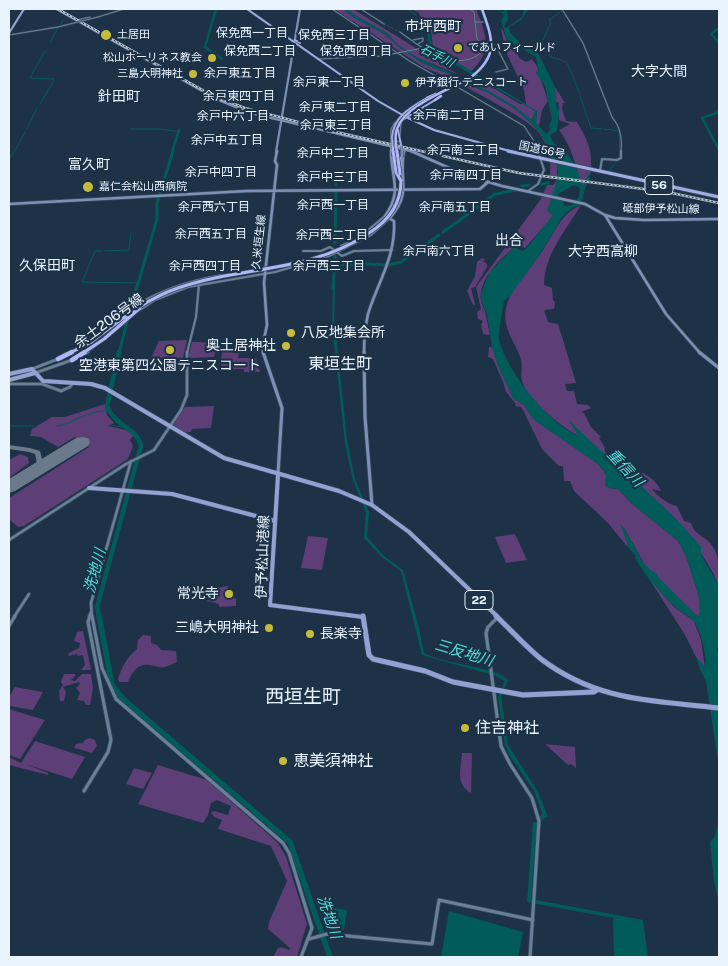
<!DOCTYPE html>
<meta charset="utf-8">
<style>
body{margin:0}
#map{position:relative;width:728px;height:966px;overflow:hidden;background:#1d3247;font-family:"Public Sans",sans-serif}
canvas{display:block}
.frame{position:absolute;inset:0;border:10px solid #e9f4ff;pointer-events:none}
</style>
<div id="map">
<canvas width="728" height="966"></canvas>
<div class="frame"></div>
</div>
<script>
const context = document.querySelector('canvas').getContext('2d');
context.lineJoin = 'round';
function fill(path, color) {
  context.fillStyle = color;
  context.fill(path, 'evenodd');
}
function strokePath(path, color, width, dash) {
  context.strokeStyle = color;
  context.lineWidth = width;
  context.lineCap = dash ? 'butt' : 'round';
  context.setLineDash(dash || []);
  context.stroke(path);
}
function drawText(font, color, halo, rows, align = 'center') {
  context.font = font + ' "Public Sans","Noto Sans JP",sans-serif';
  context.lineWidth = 4.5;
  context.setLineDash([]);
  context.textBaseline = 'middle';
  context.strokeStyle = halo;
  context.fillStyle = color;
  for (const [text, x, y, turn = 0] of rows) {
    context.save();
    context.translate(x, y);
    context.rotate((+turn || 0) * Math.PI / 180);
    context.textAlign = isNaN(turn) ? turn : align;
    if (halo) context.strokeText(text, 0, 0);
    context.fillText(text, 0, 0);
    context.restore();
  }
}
fill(new Path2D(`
 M334 9H343L356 19 383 33 399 47 422 63 454 76 453 79 425 68Z
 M346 9H353L459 75 416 57 397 44 387 33 356 16Z
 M411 9H476C486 33 493 52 471 71L437 51 433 46 431 32 424 26 419 13Z
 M501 29 503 30 508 44 516 49 519 58 526 62 532 59C534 63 538 65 538 70 540 79 545 90 548 101L542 110 539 126 536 123 537 111 530 108 536 112 531 120 514 106 471 83H476L460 74 481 84 485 83 520 104H526L524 90 507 54Z
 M468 85 487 92 515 109 532 124 542 136 549 149 557 166V177L553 179H549C553 164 548 144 538 132 526 118 483 97 466 87Z
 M555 87 565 103H563L562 109 566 121 577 122C590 144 593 152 590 177L589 174 583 188C576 169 573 148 559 130L570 124 559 120V106L557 111 559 103 555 101Z
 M557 179C556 192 549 200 550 213L554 215 525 248 516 246C501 258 478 279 481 300 481 304 484 308 485 311 487 319 488 327 490 335L483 334 481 325 483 321 478 319 477 312 481 309 476 287 541 199 547 185H553Z
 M581 205C566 230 544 255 544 285L552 288 553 300 555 302 554 309 544 310 548 322 558 324 576 383 565 384 567 391H574L577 404 588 405 591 408 581 412 584 413 591 427 601 437 599 438 605 448 604 450 609 456H614C628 469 653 472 661 491L652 489C657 496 669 505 677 506L684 521 691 523C695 535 700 533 708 541 721 553 719 571 719 587L713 573 701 553 676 519 649 495 631 476 623 472 583 436 571 423 579 436C563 429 526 398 522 381 520 374 523 366 521 359 515 341 502 329 506 308 510 289 532 267 543 250 554 233 561 213 581 205Z
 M482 258 486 260 482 261 487 264V267L475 287 471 288 475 305H473L467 291 475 276 477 262Z
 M187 340 183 358H151L159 341Z
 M192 342C201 342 210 341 216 349L214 357 191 358 188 356Z
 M489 347H492L513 398 524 405 533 419 598 464 606 474 608 488 618 489 631 503 678 541 686 556 699 597 700 612 698 617 645 565 624 528 628 545H626L608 523 574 491 570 481H564L563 466H559L542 449 524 412 521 407 515 406 516 404 506 392 503 382 493 359 488 357Z
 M222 348H241L238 358H256L260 372H244V369H221Z
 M105 404 107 415 114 423 108 426 126 430 134 436 130 439 133 446 128 459 24 526 18 527 9 519V498L89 447 75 437 58 447 41 437 30 436 32 429 52 417H65Z
 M214 406 211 428 192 429 191 432 180 433 174 428V424L185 407Z
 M20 454 28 457 29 463 9 478V460Z
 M515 534 527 560 506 563 495 537Z
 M308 536 328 538 322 570 301 568Z
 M648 577 674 607 694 621 701 640 705 668 696 657 685 635Z
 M228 586 227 599 236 598V606L219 607V604L207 601 217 588Z
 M83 631 91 669 90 670H81L85 665 83 655 78 656 77 654 68 656 69 653 79 648 80 643 74 641 77 632Z
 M143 635 151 636V643L157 645 161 650 176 651 177 662C172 664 164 669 158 667 143 662 135 665 128 682H119L118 679C122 667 127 657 137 649L138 640Z
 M64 674H75V676L71 680 75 681 82 674H91L93 688 90 705H86L84 701 77 700 80 693 76 688 80 684 79 682 63 687 66 692 64 701H60L59 691 63 685 61 682Z
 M15 687 43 692 33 710 9 706V697Z
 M9 709 45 720 20 759 9 755Z
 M90 738 95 740 97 746 92 753 74 748 76 744 83 743 85 740Z
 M35 741 85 757 72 779 25 764 48 773V775L9 765V759L11 758 21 763Z
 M545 744 575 747 576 768 571 764 568 765Z
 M462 753H472L471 793C455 784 461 769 462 753Z
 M158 765 207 780 278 843 286 857 307 924 297 957H273L278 948 281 947 289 950 290 948 268 929 269 922 287 881 271 846 218 829 222 820 214 817 211 813 214 811 228 815 231 806 217 800 211 803 208 815 203 823 138 804Z
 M134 768 152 773 143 789 126 784Z`), '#5d3e77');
fill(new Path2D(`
 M343 9H347L356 16 387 33 397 44 416 57 460 77 457 78 489 91 514 106 532 120 535 111 464 70 431 49 427 35 420 25 418 17 406 9C416 11 418 17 422 25 423 28 428 31 430 34 432 40 430 44 435 49L537 111 536 123 546 134 550 130 549 126 552 119 545 86 536 73V71L539 72 536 57 512 43 510 42 511 45 508 44 501 20 505 15 496 9 503 12 505 9H507L508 19 504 26 506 28 522 17 524 9H529L521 20 509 27V31L518 41 538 53 555 87 557 111 560 105 557 131 550 135 553 142 564 153V148L578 171 582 187 589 173V177L591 178 585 188 581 205 572 208 562 217 540 254 510 296 504 301C503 306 498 335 499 339 505 369 549 424 578 436L569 420C612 464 662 499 701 547 700 560 714 573 718 585 722 598 719 629 719 644L717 650 719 655V768L706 681C701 672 699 667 696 657L705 667C707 656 701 633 695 623 690 615 680 612 674 606 659 592 645 575 635 558L636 556 626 545H628L620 524 624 528 642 561 651 571 655 572 659 578 698 617 700 612 699 597 686 556 678 541 631 503 618 489 608 488 605 486 606 474 598 464 533 419 524 405 513 398 497 364 492 347 487 314 481 301V293L489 273 514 247 522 251 526 249 553 215 547 211 557 181V179H553L558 174 557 166 542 136 532 124 515 109 487 92 454 79V76L422 63 399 47 383 33 356 19ZM574 185 580 188 579 197 572 205 564 206V202L560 199 558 194Z
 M333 284H335L334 326 337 344 347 440 355 479 369 512 367 537 384 556 403 570 419 628 424 653C442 664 498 667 508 680L501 697 508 745 537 790 548 817 544 818 537 828 531 899 643 920 648 957H614L613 918 527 902 533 822H537L542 813 534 791 510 756 505 745 498 697 505 681 496 676 422 655 401 571 383 558 364 538 366 512 353 480 345 444 332 324Z
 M719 818V903L714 882 710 842 715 836Z
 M327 907 347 910 344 930 328 928 329 920 325 919Z
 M449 911 523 932 518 957H441Z`), '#015c59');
strokePath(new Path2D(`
 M61 24 63 20
 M50 42 58 28
 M45 51 30 78 54 79 50 88
 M562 60 551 57 542 42 551 22 549 20 565 9
 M563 61 566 62
 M567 63 573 76
 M573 77 580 94
 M580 96 591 128 602 129
 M40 104 49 89
 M27 129 37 108
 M130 129H160L180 132
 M604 129 619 131 620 153 618 159
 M14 152 25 132
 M9 160 13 153
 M608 172 617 161
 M129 249 131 233
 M102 251H95L82 282 139 283
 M105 251 129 250
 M110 425 122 427
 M9 426H33
 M57 426C76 423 88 409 108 411`), '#015c59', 1);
strokePath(new Path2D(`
 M216 9 205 47 222 59
 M719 28 711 34 719 43
 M719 112 702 118 719 150
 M172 152 179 130`), '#015c59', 2.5);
strokePath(new Path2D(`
 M336 171V185
 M541 184 548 183
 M522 186 529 185
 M497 194 515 190
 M484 202 495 194
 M456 223 482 204
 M443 232 454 224
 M335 243 336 192
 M428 243 439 235
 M350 264H366
 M368 264 385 265
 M389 265 401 262 424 246
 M338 266 343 265
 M333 288 335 256
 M130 311 157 219V203L173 151
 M119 353 128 318`), '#015c59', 3);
strokePath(new Path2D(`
 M99 617 97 607 141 446C137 427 115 427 107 406L119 352`), '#015c59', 4.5);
strokePath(new Path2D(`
 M99 616 112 685 122 698 290 842 330 957`), '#015c59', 5.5);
fill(new Path2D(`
 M9 445 30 448 40 451 43 463 35 475H33L30 473 37 463 35 454 29 452 9 449Z`), '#6a7a8c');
fill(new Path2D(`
 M82 437 88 438 90 442 88 446 15 491 9 493V479L76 438Z`), '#6a7a8c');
strokePath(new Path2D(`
 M384 24 400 32`), '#3c4f63', 1, [1, 0.5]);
const tertiaryFar3 = new Path2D(`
 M332 9 411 62 450 84
 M361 9 384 24
 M562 9 583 43 612 117C621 128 622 138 621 152
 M98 17 124 9
 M77 20 90 17
 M475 22H483
 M400 32 408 38
 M9 35 58 27
 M407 37C428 53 459 72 482 52V45L477 39 474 12 470 9
 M413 40 423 38V41L418 44
 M318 59 382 56 423 48
 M496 72 508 69 497 48
 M452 85 457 87
 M459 88 524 126 536 144 539 152
 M400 136 401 123
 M391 142 401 141
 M391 142V129L395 122`);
const tertiaryFar2 = new Path2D(`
 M600 171 602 159 617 160 621 158V151
 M528 191 538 184 544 170 538 151
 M361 236 385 216
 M341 246 352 241
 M303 251H321L330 247 342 256 354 251 392 250
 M140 310 155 300 188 287 275 272 327 257 371 235 390 218
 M86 343C100 334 112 322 126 312 155 291 187 281 222 275
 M86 353 127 321
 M187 353 196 317 199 284`);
const tertiaryFar1 = new Path2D(`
 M86 353 88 352
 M32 369 58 359
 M35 373 72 360
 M9 384H42L61 391 70 387 73 383
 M9 540 126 464 154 450 181 410 187 395V352
 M14 617 29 594
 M89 617 91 612
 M92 617 91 603 131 461`);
const tertiary = new Path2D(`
 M92 616 102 668 116 699 283 843 289 853 312 928 301 957
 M497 618 488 627 486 633 501 746 510 764 532 798 539 821 530 957
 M9 626 15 616
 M84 791 108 752 111 740 88 622 90 616
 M309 939 327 934 432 944 439 900 533 920`);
const secondaryFar2 = new Path2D(`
 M56 9 216 99 250 113 414 152
 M391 146V152
 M276 152 300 9
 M403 152 406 149`);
const secondaryFar1 = new Path2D(`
 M411 151 465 175 502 186 585 204 605 215 615 218 644 220 719 219
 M9 204 247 191 480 189 488 182
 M605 215 666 314 700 353
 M390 218C413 191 398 180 404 151
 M264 353 262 348 267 325 264 283 277 165 275 161 277 151
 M364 353C364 340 365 327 368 314 378 282 396 256 394 221L385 216C403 191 391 178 391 151`);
const secondary = new Path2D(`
 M263 352 282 408 278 474
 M364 352 365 417 372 505
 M699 352 719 368`);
const primaryFar2 = new Path2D(`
 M9 33 24 9`);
const primaryFar1 = new Path2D(`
 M9 374 32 369 43 381 91 384 105 388 224 458 339 491 372 505 409 532 498 617
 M9 380 35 373
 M278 475 270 605 363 617
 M89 488 172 494 275 521`);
const primary = new Path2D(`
 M363 616 369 655 373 659 425 671 453 682 523 695 594 692 597 690
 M496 616C511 630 525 646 541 659 598 702 652 700 719 708`);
const trunkFar1 = new Path2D(`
 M247 9 378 101 406 117 434 130 513 152
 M295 40 300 43
 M404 119 435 100
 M392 137C394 116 410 108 427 98`);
const trunk = new Path2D(`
 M508 151 719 197`);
const motorwayFar2 = new Path2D(`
 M470 78C499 56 493 40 482 9
 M427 98 436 94
 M435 100 441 96`);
const motorwayFar1 = new Path2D(`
 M394 157 396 172 401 181
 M400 157V170
 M70 353 91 342
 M83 353 86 351`);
const motorway = new Path2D(`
 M58 359 72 352
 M72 360 85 352`);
strokePath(tertiaryFar3, '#3c4e5f', 2);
strokePath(tertiaryFar2, '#3c4e5f', 3);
strokePath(tertiaryFar1, '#3c4e5f', 4);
strokePath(tertiary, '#3c4e5f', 4.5);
strokePath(secondaryFar2, '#3c4e5f', 2.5);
strokePath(secondaryFar1, '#3c4e5f', 4);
strokePath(secondary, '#3c4e5f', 4.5);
strokePath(primaryFar2, '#3c4e5f', 2.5);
strokePath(primaryFar1, '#3c4e5f', 5);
strokePath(primary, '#3c4e5f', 6);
strokePath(trunkFar1, '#3c4e5f', 2.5);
strokePath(trunk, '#3c4e5f', 4.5);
strokePath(motorwayFar2, '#3c4e5f', 3);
strokePath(motorwayFar1, '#3c4e5f', 4.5);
strokePath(motorway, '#3c4e5f', 5.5);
strokePath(tertiaryFar3, '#688099', 1);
strokePath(tertiaryFar2, '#688099', 2);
strokePath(tertiaryFar1, '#688099', 2.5);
strokePath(tertiary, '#688099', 3);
strokePath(secondaryFar2, '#7d90b6', 2);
strokePath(secondaryFar1, '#7d90b6', 2.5);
strokePath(secondary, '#7d90b6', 3);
strokePath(primaryFar2, '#93a1d2', 2);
strokePath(primaryFar1, '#93a1d2', 4);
strokePath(primary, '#93a1d2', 5);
strokePath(trunkFar1, '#a1ace5', 2);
strokePath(trunk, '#a1ace5', 3);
strokePath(motorwayFar2, '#afb7f8', 2.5);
strokePath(motorwayFar1, '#afb7f8', 3);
strokePath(motorway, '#afb7f8', 4.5);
const rail = new Path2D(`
 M58 9 215 97 245 108 336 132 519 173 667 192 719 203`);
strokePath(rail, '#b6c3d1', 2.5);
strokePath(rail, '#1d3247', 1, [2]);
const tertiaryBridge = new Path2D(`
 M58 27 98 17`);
const secondaryBridgeFar1 = new Path2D(`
 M401 145 402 152`);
const secondaryBridge = new Path2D(`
 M402 151V157`);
const trunkBridge = new Path2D(`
 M398 130 401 145
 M392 137 393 152`);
const motorwayBridgeFar1 = new Path2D(`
 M393 148V152
 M397 152C396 145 394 136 397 129 404 106 450 89 470 78`);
const motorwayBridge = new Path2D(`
 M393 151 394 157
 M397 151 400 174
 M91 342C118 322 145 299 178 288 244 265 308 274 369 233 388 221 401 205 401 181
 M86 351 104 339 140 308`);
strokePath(tertiaryBridge, '#3c4e5f', 2, []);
strokePath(secondaryBridgeFar1, '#3c4e5f', 2.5, []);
strokePath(secondaryBridge, '#3c4e5f', 4, []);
strokePath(trunkBridge, '#3c4e5f', 2.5, []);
strokePath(motorwayBridgeFar1, '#3c4e5f', 3, []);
strokePath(motorwayBridge, '#3c4e5f', 4.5, []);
strokePath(tertiaryBridge, '#688099', 1);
strokePath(secondaryBridgeFar1, '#7d90b6', 2);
strokePath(secondaryBridge, '#7d90b6', 2.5);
strokePath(trunkBridge, '#a1ace5', 2);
strokePath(motorwayBridgeFar1, '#afb7f8', 2.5);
strokePath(motorwayBridge, '#afb7f8', 3);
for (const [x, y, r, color] of [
 [106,35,6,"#c7bb3b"],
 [458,48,5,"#c7bb3b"],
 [212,58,5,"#c7bb3b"],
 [193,74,5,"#c7bb3b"],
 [405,83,5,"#c7bb3b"],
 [88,187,6,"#c7bb3b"],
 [291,333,5,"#c7bb3b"],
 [286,346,5,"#c7bb3b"],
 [170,350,5,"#c7bb3b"],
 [229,594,5,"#c7bb3b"],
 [269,628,5,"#c7bb3b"],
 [310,634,5,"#c7bb3b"],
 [465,728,5,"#c7bb3b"],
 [283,761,5,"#c7bb3b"]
]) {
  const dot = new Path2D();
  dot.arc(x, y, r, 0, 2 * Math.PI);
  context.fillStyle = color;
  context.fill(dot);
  strokePath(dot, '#1d3247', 2);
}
drawText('11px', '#e9f4ff', '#1d3247', [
 ["土居田",117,35],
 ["であいフィールド",468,48],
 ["松山ホーリネス教会",202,58,"right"],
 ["三島大明神社",183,74,"right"],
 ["伊予銀行 テニスコート",415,83],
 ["嘉仁会松山西病院",99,187]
], 'left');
drawText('11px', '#e9f4ff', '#1d3247', [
 ["国道56号",542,150,12],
 ["砥部伊予松山線",661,209,1],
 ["久米垣生線",259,242,-84]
]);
drawText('12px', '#e9f4ff', '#1d3247', [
 ["保免西一丁目",252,33],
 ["保免西三丁目",334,35],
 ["保免西二丁目",260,51],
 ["保免西四丁目",356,51],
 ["余戸東五丁目",240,73],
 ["余戸東一丁目",329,82],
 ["余戸東四丁目",239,96],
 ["余戸東二丁目",335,107],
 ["余戸南二丁目",449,115],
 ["余戸中六丁目",233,116],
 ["余戸東三丁目",336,125],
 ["余戸中五丁目",227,140],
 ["余戸南三丁目",463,150],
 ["余戸中二丁目",333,153],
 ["余戸中四丁目",221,172],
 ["余戸南四丁目",466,175],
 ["余戸中三丁目",333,177],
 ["余戸西一丁目",333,205],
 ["余戸西六丁目",214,207],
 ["余戸南五丁目",455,207],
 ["余戸西五丁目",211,234],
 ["余戸西二丁目",332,235],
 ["余戸南六丁目",439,251],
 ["余戸西四丁目",205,266],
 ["余戸西三丁目",329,266]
]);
drawText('italic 12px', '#50e0da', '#1d3247', [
 ["石手川",437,56,27]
]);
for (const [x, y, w] of [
 [659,185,28],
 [479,600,28]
]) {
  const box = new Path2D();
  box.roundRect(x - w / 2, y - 9.5, w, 19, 4);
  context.fillStyle = '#1d3247';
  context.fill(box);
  strokePath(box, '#e9f4ff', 1);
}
drawText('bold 12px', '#e9f4ff', null, [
 ["56",659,185],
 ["22",479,600]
]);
drawText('14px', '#e9f4ff', '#1d3247', [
 ["市坪西町",433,27],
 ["大字大間",659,72],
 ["針田町",119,97],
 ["富久町",89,165],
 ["出合",509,241],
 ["大字西高柳",603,252],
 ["久保田町",47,266]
]);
drawText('14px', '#e9f4ff', '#1d3247', [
 ["余土206号線",109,321,-36],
 ["伊予松山港線",263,557,-88]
]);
drawText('14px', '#e9f4ff', '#1d3247', [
 ["八反地集会所",301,333,"left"],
 ["奥土居神社",276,346],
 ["空港東第四公園テニスコート",170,366,"center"],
 ["常光寺",219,594],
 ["三嶋大明神社",259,628],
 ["長楽寺",320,634,"left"]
], 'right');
drawText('italic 15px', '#50e0da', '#1d3247', [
 ["重信川",625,468,47],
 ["洗地川",95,571,-75],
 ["三反地川",464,653,17],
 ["洗地川",329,917,71]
]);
drawText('16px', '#e9f4ff', '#1d3247', [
 ["東垣生町",340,364]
]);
drawText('16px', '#e9f4ff', '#1d3247', [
 ["住吉神社",475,728],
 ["恵美須神社",293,761]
], 'left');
drawText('19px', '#e9f4ff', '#1d3247', [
 ["西垣生町",303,697]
]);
</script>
